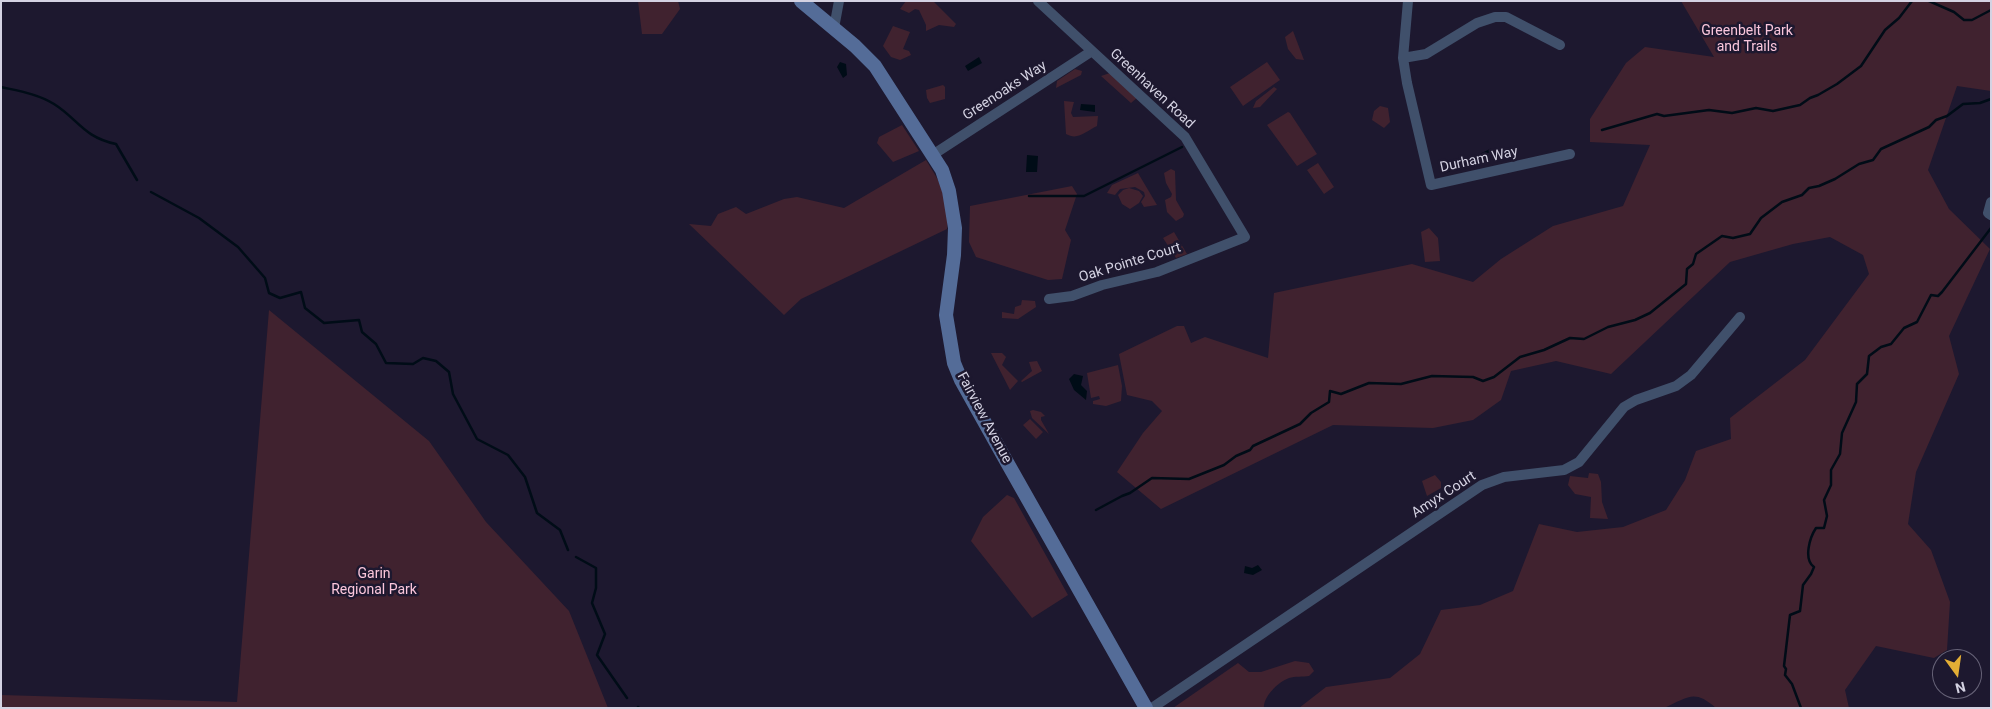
<!DOCTYPE html>
<style>
body{margin:0}
#map{position:relative;width:1992px;height:709px;overflow:hidden;background:#1d182f;font-family:Roboto,sans-serif}
canvas{display:block}
.frame{position:absolute;inset:0;border:2px solid #d4d2e2;pointer-events:none}
.north{position:absolute;left:1932px;top:649px;width:50px;height:50px;box-sizing:border-box;background:#1d182f;border:1px solid #666277;border-radius:50%;rotate:166deg;font-size:14px;font-weight:700;line-height:20px;text-align:center;color:#d4d2e2}
.north::after{content:'';display:block;margin:auto;width:18px;height:22px;background:#e3ae35;clip-path:polygon(50% 0,100% 100%,50% 72%,0 100%)}
</style>
<div id="map">
<canvas width="1992" height="709"></canvas>
<div class="frame"></div>
<div class="north">N</div>
</div>
<script>
const context = document.querySelector('canvas').getContext('2d');
context.lineJoin = 'round';
function fill(path, color) {
  context.fillStyle = color;
  context.fill(path, 'evenodd');
}
function strokePath(path, color, width, dash) {
  context.strokeStyle = color;
  context.lineWidth = width;
  context.lineCap = dash ? 'butt' : 'round';
  context.setLineDash(dash || []);
  context.stroke(path);
}
function drawText(font, color, halo, rows, align = 'center') {
  context.font = font + ' Roboto,sans-serif';
  context.lineWidth = 5;
  context.setLineDash([]);
  context.textBaseline = 'middle';
  context.strokeStyle = halo;
  context.fillStyle = color;
  for (const [text, x, y, turn = 0] of rows) {
    context.save();
    context.translate(x, y);
    context.rotate((+turn || 0) * Math.PI / 180);
    context.textAlign = isNaN(turn) ? turn : align;
    if (halo) context.strokeText(text, 0, 0);
    context.fillText(text, 0, 0);
    context.restore();
  }
}
fill(new Path2D(`
 M638 1H678L680 9 662 34H642Z
 M906 1H933L956 24 954 27 939 25 926 31V25L919 10 915 9 909 13 900 9Z
 M1681 1H1991V91L1957 86 1928 170 1949 209 1990 249 1949 336 1959 374 1916 472 1908 524 1931 550 1950 602 1947 650 1934 658 1876 646 1845 690 1849 708H1716C1694 689 1689 697 1664 708H1299L1326 687 1390 678 1420 654 1441 610 1480 605 1513 591 1539 524 1577 532 1623 527 1666 510 1685 480 1696 451 1731 439 1730 418 1805 360 1869 274 1863 255 1830 237 1793 244 1730 262 1611 374 1556 361 1511 371 1501 400 1473 420 1433 428 1333 425 1161 509 1117 472 1143 433 1162 411 1152 401 1127 395 1119 354 1177 326H1184L1191 343 1205 337 1268 358 1274 293 1412 264 1473 282 1501 259 1553 226 1623 206 1650 145 1590 142V119L1626 63 1645 47 1714 57Z
 M893 26 910 32 903 49 909 51 911 55 900 60 891 57 883 46Z
 M1293 31 1304 60 1296 59 1288 49 1285 37Z
 M1267 62 1280 80 1243 106 1230 87Z
 M1075 69 1082 71 1081 75 1056 88 1057 81Z
 M1110 73 1138 97 1131 103 1101 76Z
 M943 85 945 87V99L930 103 927 98 926 90Z
 M1274 87 1277 89 1260 107 1253 108 1256 101Z
 M1064 101 1074 102 1071 113 1073 117 1098 116 1097 126C1086 131 1078 141 1066 134Z
 M1380 106 1388 108 1390 122 1384 128 1372 120 1374 111Z
 M1288 112 1290 113 1317 154 1297 166 1267 125Z
 M902 125 919 151 893 162 877 143 879 137Z
 M926 160C941 184 951 199 947 229L801 299 784 315 689 224 711 226 718 214 736 207 746 214 784 199 797 197 844 208Z
 M1318 163 1334 187 1324 194 1307 170Z
 M1171 169 1175 171 1176 200 1184 214 1183 217 1176 221 1167 212 1165 200 1171 197 1172 194 1166 183 1164 173Z
 M1138 173 1157 205 1144 207 1141 202 1145 196 1144 192 1135 187 1120 189 1115 195 1107 193 1112 185Z
 M1072 186 1077 194 1065 230 1071 240 1062 279 1048 280 976 257 969 242 970 206Z
 M1129 188 1139 191 1143 196 1139 203 1130 209 1122 204 1118 195 1123 190Z
 M1429 228 1438 238 1440 261 1425 262 1421 232Z
 M1174 232 1187 254 1176 258 1163 238Z
 M1022 300 1035 301 1036 307 1018 319 1002 318V312L1014 314 1015 307 1021 305Z
 M269 310 429 441 486 522 569 611 608 708H1V695L237 702Z
 M991 353H1002L1006 357 1002 365 1018 381 1010 390Z
 M1037 361 1042 371 1022 382 1021 381 1032 371 1029 362Z
 M1118 365 1122 386 1121 401 1106 406 1093 404V401L1100 399 1099 396 1091 398 1087 373Z
 M1033 410 1041 412 1045 416 1041 417V420L1049 434 1032 418 1030 411Z
 M1030 419 1043 432 1036 439 1023 425Z
 M1589 473 1598 474 1601 482 1602 502 1608 519 1590 518 1591 497 1575 494 1568 485 1570 476 1588 478Z
 M1435 475 1441 482V488L1427 496 1422 481Z
 M1007 495 1014 498 1068 595 1032 618 971 541 983 517Z
 M1295 661 1309 663 1314 671 1309 676C1303 677 1295 676 1289 678 1278 682 1263 697 1264 708H1173L1238 663 1249 672H1261Z`), '#40222f');
fill(new Path2D(`
 M979 57 982 63 968 71 965 66Z
 M840 62 846 64 847 75 843 78 837 67Z
 M1081 104 1095 105V112L1080 110Z
 M1027 155 1038 156 1037 172H1026Z
 M1074 374 1083 376 1081 385 1087 391 1086 400 1074 390 1069 379Z
 M1258 565 1262 570 1253 575 1244 573 1245 566 1252 568Z`), '#000c17');
strokePath(new Path2D(`
 M1929 1 1954 12 1964 20H1972L1991 10
 M1 87C19 91 38 94 54 104 78 119 83 137 116 144L137 180
 M1602 130 1657 114 1664 116 1709 110 1732 113 1756 108 1773 111 1800 105 1810 98 1818 95 1837 84 1861 66 1885 30 1899 18 1912 1
 M1445 172 1491 150
 M151 192 199 218 238 247 265 278 269 293 280 298 301 292 305 308 324 323 359 320 362 332 376 344 386 363 413 364 423 358 436 361 449 372 453 394 477 439 508 455 525 477 537 513 560 530 568 550
 M1029 196H1084L1182 147
 M1096 510 1122 496 1130 493 1152 478 1189 479 1224 465 1236 456 1250 450 1253 446 1300 424 1311 413 1329 402 1330 391 1341 394 1369 383 1401 384 1432 376 1473 377 1483 381 1494 377 1520 357 1544 350 1570 338 1584 339 1608 327 1635 320 1650 313 1686 284 1687 269 1693 264 1696 254 1722 236 1733 238 1750 234 1761 218 1782 202 1802 195 1809 188 1819 186 1835 179 1859 164 1873 160 1881 149 1929 127 1936 120 1947 116 1963 104 1980 103 1991 99
 M576 557 596 568V588L592 603 605 634 597 655 627 698
 M638 707 639 708
 M1801 708 1792 684 1785 675 1786 669 1784 666 1790 615 1800 611 1803 585 1811 574 1814 567C1803 559 1810 537 1816 528H1824L1827 516 1824 500 1831 485V470L1840 454 1842 433 1856 402 1857 384 1867 374 1869 356 1881 347 1891 344 1904 328 1917 322 1931 295 1938 296 1942 292 1991 228`), '#000c17', 2.5);
strokePath(new Path2D(`
 M1038 1 1185 137 1245 237 1157 272 1102 285 1072 296 1049 299
 M1408 1 1403 58 1407 83 1431 185 1570 154
 M834 28 839 1
 M1403 58 1426 54 1477 23 1495 17H1506L1560 45
 M934 154 1092 51
 M1991 202 1988 213 1991 215
 M1152 708 1482 485 1504 477 1564 470 1579 462 1624 407 1636 400 1676 386 1691 375 1740 317`), '#40506b', 10);
strokePath(new Path2D(`
 M801 1 855 46 875 66 942 170 949 191 955 228 954 255 946 315 954 363 961 380 1004 457 1146 708`), '#546c98', 14);
drawText('14px', '#fac6db', '#1d182f', [
 ["Greenbelt Park",1747,31],
 ["and Trails",1747,47],
 ["Garin",374,574],
 ["Regional Park",374,590]
]);
drawText('14px', '#d4d2e2', '#1d182f', [
 ["Greenhaven Road",1152,89,43],
 ["Greenoaks Way",1005,91,-33],
 ["Durham Way",1479,160,-12],
 ["Oak Pointe Court",1130,263,-17],
 ["Fairview Avenue",984,418,62],
 ["Amyx Court",1444,495,-33]
]);
</script>
